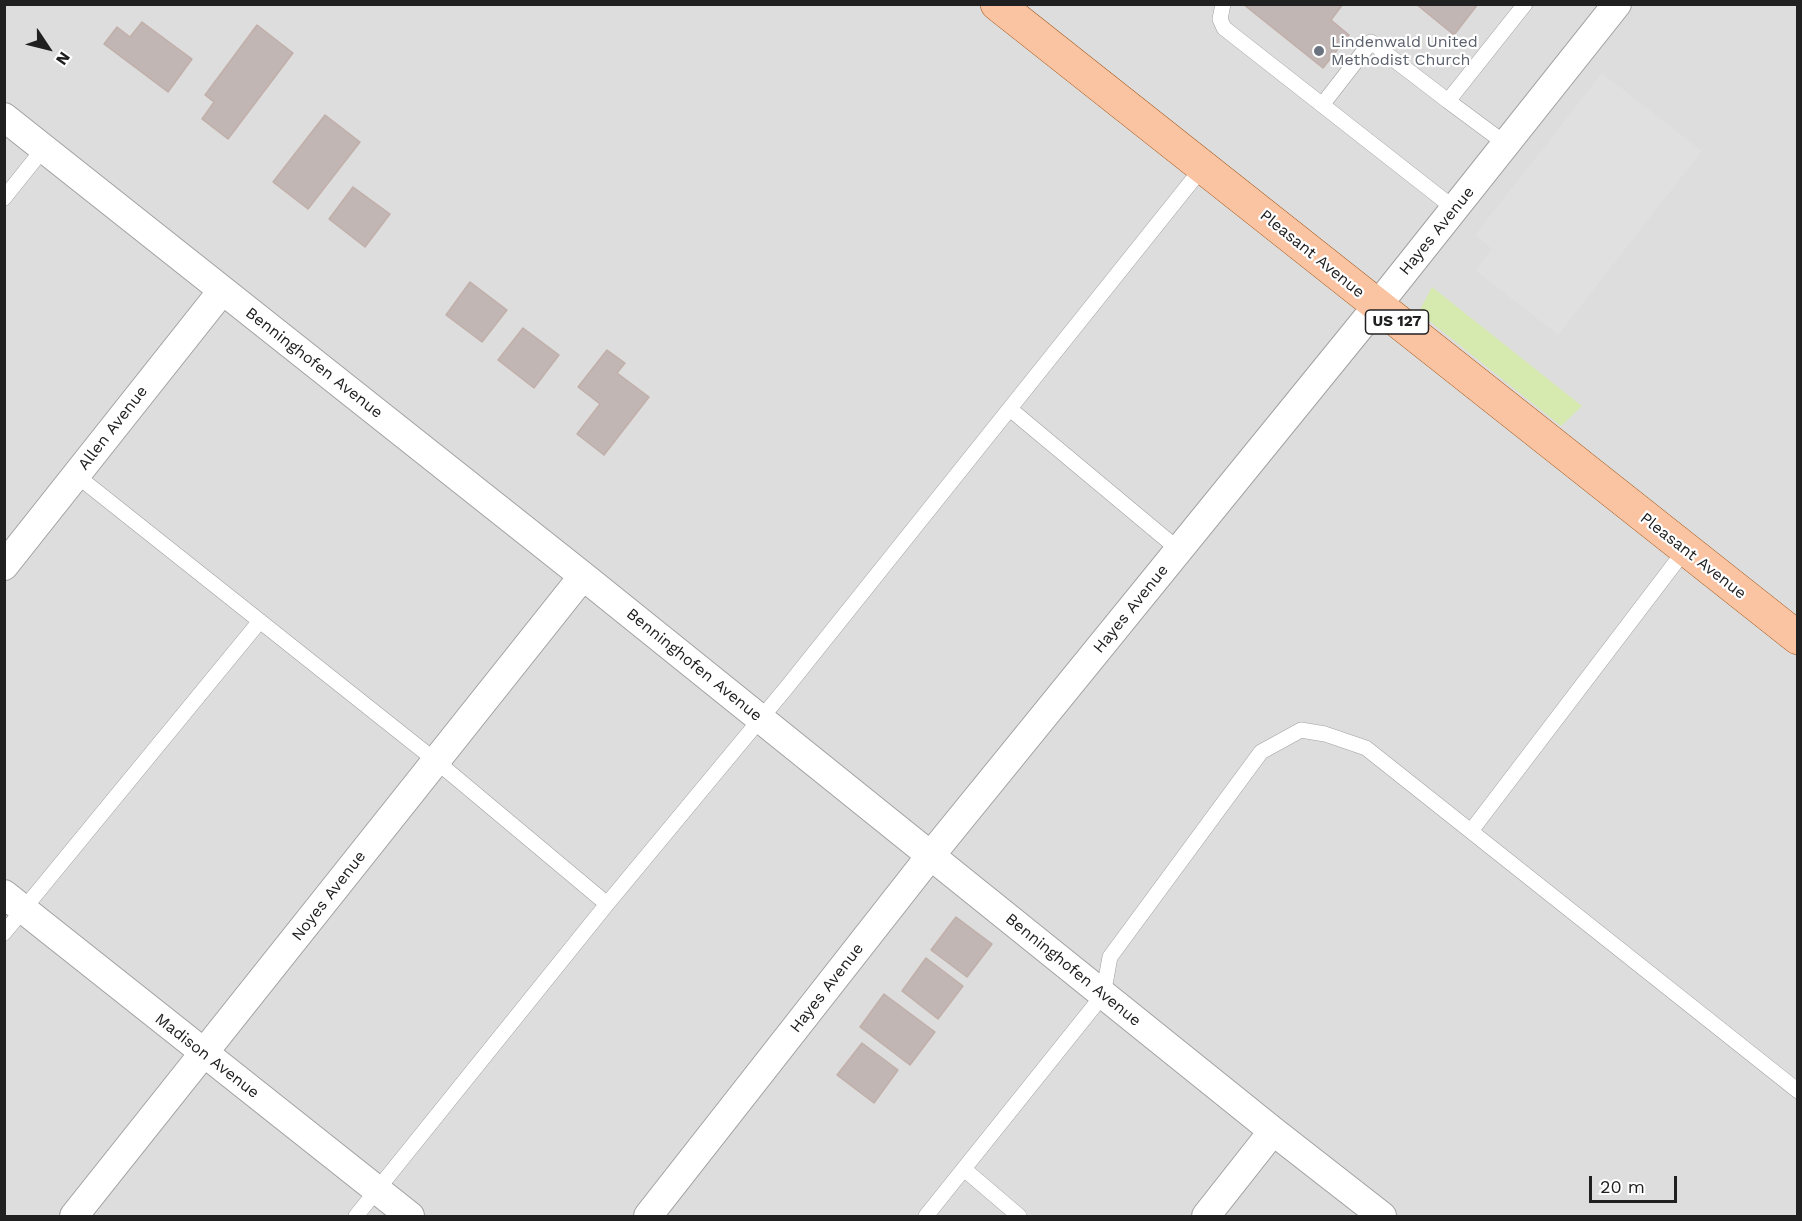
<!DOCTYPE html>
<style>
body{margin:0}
#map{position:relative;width:1802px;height:1221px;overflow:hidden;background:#f0ebe6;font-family:"Work Sans",sans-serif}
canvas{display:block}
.frame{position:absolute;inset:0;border:6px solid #202020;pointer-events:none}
.north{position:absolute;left:18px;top:18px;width:60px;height:60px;-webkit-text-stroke:4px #fff;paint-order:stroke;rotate:125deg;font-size:16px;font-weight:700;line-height:24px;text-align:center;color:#202020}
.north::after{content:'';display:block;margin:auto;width:21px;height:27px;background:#202020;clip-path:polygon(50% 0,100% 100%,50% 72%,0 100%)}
.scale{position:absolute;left:1589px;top:1176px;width:88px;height:27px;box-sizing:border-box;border:3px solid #202020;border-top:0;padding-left:8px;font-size:18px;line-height:21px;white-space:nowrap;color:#202020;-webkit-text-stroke:4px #fff;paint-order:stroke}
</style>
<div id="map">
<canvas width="1802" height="1221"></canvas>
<div class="frame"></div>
<div class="north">N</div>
<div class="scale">20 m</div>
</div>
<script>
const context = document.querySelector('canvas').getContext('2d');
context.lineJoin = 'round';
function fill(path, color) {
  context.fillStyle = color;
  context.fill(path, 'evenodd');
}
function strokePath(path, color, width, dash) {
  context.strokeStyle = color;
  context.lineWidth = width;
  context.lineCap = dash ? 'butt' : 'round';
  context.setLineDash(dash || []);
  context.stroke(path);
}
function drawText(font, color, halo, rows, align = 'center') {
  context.font = font + ' "Work Sans",sans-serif';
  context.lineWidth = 4.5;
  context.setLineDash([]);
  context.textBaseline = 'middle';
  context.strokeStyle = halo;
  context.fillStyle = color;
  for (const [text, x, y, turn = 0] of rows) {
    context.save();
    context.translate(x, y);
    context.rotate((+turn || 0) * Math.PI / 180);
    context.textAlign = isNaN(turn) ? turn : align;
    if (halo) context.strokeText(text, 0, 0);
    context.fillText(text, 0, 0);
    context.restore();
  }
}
fill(new Path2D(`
 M5 5H1797V1216H5Z`), '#dedddd');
fill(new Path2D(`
 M1432 287 1582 406 1561 426 1422 315 1421 308Z`), '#d6e9ae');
fill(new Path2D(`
 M1602 73 1702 151 1558 335 1475 270 1492 249 1475 235Z`), '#e0e0e0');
const building = new Path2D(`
 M1243 4H1343L1331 20 1349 35 1323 68Z
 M1416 4H1478L1454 35Z
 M142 22 192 59 168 92 104 44 117 27 130 37Z
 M257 25 293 53 228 139 202 119 214 102 205 95Z
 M325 115 360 142 308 209 273 182Z
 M353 187 390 214 365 247 329 219Z
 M470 282 507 310 482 342 446 315Z
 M523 328 559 355 534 388 498 360Z
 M607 350 625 363 617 373 649 397 604 455 577 434 600 404 578 387Z
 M956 917 992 944 967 977 931 950Z
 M926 958 963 986 938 1019 902 991Z
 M884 994 935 1032 910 1065 860 1027Z
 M862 1043 898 1070 874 1103 837 1075Z`);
fill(building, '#c1b6b3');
strokePath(building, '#c1afa9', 1.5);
const lane = new Path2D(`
 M1223 4 1220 19 1224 28 1455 209
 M1448 101 1506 144
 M1322 105 1371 42 1448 101 1525 4
 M4 198 44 148
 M1010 409 1179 550
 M76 475 436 761 607 904
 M1471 831 1685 550
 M4 933 260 621
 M964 1169 1019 1216
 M356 1216 607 904 787 687 1203 167
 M926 1216 1103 995 1110 957 1261 752 1301 730 1325 734 1366 748 1798 1091`);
const street = new Path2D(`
 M4 117 583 576 1273 1131 1382 1216
 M4 566 222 291
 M4 894 410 1216
 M74 1216 583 576
 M648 1216 931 855 1377 306 1617 4
 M1206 1216 1273 1131`);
const primary = new Path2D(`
 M997 4 1798 638`);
strokePath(lane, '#a1a1a1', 16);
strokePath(street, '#a1a1a1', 30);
strokePath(primary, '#984a04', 34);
strokePath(lane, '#fff', 15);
strokePath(street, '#fff', 28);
strokePath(primary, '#fac3a2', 33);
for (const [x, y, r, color] of [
 [1319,51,6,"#6b7280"]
]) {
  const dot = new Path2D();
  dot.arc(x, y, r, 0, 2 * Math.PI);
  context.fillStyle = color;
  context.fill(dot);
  strokePath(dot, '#fff', 2);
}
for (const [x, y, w] of [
 [1397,322,63]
]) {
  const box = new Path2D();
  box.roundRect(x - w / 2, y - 12, w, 24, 4.5);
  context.fillStyle = '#fff';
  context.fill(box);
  strokePath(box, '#202020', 1.5);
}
drawText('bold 15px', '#202020', null, [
 ["US 127",1397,322]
]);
drawText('16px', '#5b616d', '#fff', [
 ["Lindenwald United",1331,42],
 ["Methodist Church",1331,60]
], 'left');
drawText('16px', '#202020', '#fff', [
 ["Hayes Avenue",1437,231,-51],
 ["Pleasant Avenue",1312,254,39],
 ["Benninghofen Avenue",314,363,38],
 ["Allen Avenue",113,428,-52],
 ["Pleasant Avenue",1693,556,38],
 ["Hayes Avenue",1131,609,-51],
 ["Benninghofen Avenue",694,665,39],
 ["Noyes Avenue",329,896,-52],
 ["Benninghofen Avenue",1073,970,39],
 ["Hayes Avenue",827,988,-52],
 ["Madison Avenue",207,1056,38]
]);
</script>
